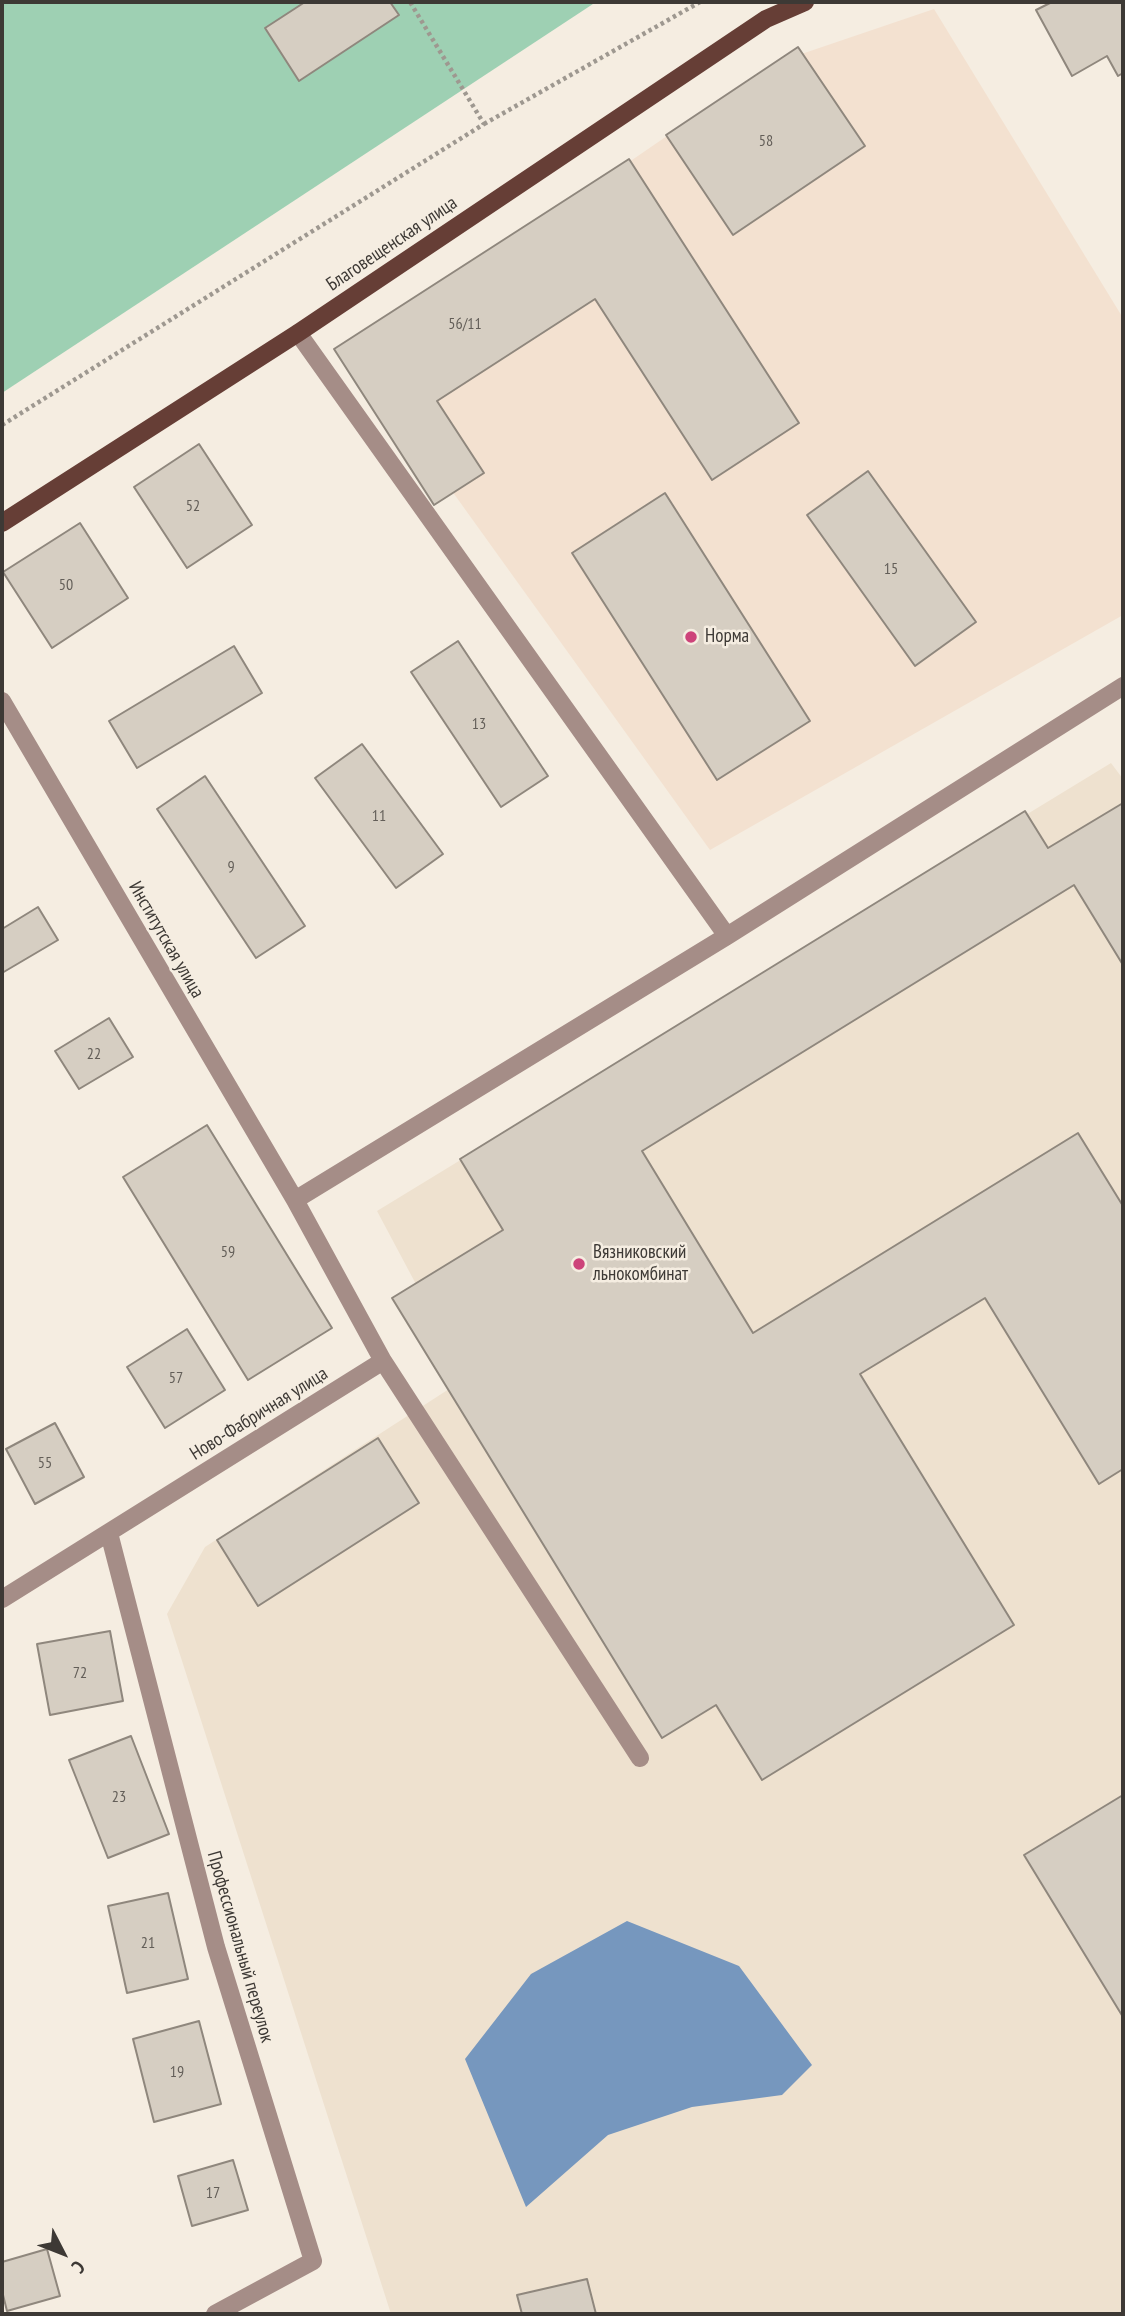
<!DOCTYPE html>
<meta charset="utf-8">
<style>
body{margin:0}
#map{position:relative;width:1125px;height:2316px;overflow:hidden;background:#f5ede1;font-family:"PT Sans Narrow",sans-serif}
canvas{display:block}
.frame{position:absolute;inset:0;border:4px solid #3d3935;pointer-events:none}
.north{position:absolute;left:28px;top:2218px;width:70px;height:70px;-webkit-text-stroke:5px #f5ede1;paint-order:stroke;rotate:132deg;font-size:19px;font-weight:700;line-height:28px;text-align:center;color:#3d3935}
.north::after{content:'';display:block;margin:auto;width:24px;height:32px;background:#3d3935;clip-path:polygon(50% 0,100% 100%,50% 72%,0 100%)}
</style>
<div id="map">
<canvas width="1125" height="2316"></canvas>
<div class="frame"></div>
<div class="north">С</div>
</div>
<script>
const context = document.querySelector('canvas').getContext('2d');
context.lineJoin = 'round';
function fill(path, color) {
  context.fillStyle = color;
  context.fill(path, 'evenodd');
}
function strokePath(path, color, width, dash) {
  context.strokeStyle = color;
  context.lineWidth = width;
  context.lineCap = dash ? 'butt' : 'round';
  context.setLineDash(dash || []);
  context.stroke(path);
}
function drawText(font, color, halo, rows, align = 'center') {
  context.font = font + ' "PT Sans Narrow",sans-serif';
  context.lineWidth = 5;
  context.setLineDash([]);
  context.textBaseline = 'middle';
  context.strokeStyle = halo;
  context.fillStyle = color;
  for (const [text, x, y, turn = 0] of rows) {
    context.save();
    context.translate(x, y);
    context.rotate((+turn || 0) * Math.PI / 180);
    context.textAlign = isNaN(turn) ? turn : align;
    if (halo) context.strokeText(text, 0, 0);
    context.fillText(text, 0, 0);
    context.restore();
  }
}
fill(new Path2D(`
 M934 9 1123 318V615L710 850 352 352 772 64Z`), '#f3e1d0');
fill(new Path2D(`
 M1111 763 1123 779V2314H391L167 1614 205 1547 466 1378 377 1211Z`), '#eee1cf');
fill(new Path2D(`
 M2 2H596L2 393Z`), '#9ed0b3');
fill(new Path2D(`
 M627 1921 739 1966 812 2065 782 2095 692 2107 608 2135 526 2207 465 2059 531 1974Z`), '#7697be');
const building = new Path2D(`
 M305 2H390L399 15 299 81 265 28Z
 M1052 2H1123V73L1118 76 1107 56 1072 76 1036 10Z
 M798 47 865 146 733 235 666 135Z
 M629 159 799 423 712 480 595 299 437 401 484 473 434 505 334 349Z
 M199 444 252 525 187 568 134 487Z
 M868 471 976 622 915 666 807 515Z
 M665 493 810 721 717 780 572 553Z
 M80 523 128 598 52 648 3 572Z
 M458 641 548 776 501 807 411 672Z
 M234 646 262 693 137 768 109 721Z
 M362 744 443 854 396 888 315 778Z
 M205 776 305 926 256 958 157 809Z
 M1123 803V965L1074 885 642 1151 753 1333 1078 1133 1123 1206V1469L1099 1484 985 1298 860 1374 1014 1625 762 1780 716 1705 662 1738 392 1298 503 1230 460 1159 1025 811 1048 848Z
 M38 907 58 940 2 973V929Z
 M109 1018 133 1057 79 1089 55 1051Z
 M207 1125 332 1328 248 1380 123 1177Z
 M187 1329 225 1390 165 1428 127 1367Z
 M55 1423 84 1477 35 1504 6 1449Z
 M378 1438 419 1503 258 1606 217 1540Z
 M110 1631 123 1701 50 1715 37 1644Z
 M131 1736 169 1834 108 1858 69 1760Z
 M1123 1795V2017L1024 1855Z
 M168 1893 188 1979 127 1993 108 1906Z
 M199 2021 221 2104 154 2122 133 2039Z
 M233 2160 248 2210 192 2226 178 2176Z
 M47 2249 60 2296 7 2311 2 2291V2262Z
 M587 2279 596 2314H522L517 2295Z`);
fill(building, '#d6cec2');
strokePath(building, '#8f877d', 2);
strokePath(new Path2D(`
 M484 124 700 2
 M2 425 484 124 410 2`), '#9e9890', 4.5, [3.5, 3.5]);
strokePath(new Path2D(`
 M298 333 727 936
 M2 701 295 1200 383 1361 2 1599
 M295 1200 727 936 1123 686
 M383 1361 640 1758
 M109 1533 216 1947 313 2261 215 2314`), '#a58d87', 18);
strokePath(new Path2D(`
 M2 523 298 333 766 19 805 2`), '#663e36', 18);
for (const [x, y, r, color] of [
 [691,637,7,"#cd437a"],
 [579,1264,7,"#cd437a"]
]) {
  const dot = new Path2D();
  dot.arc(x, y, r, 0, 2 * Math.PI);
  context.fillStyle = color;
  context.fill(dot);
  strokePath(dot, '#f5ede1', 2.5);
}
drawText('16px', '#635e58', null, [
 ["58",766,141],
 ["56/11",465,324],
 ["52",193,506],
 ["15",891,569],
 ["50",66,585],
 ["13",479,724],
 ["11",379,816],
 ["9",231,867],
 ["22",94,1054],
 ["59",228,1252],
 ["57",176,1378],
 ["55",45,1463],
 ["72",80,1673],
 ["23",119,1797],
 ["21",148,1943],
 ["19",177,2072],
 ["17",213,2193]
]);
drawText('19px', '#3d3935', '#f5ede1', [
 ["Благовещенская улица",392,244,-34],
 ["Институтская улица",166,940,60],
 ["Ново-Фабричная улица",259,1414,-32],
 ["Профессиональный переулок",240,1947,74]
]);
drawText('19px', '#3d3935', '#f5ede1', [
 ["Норма",705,637],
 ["Вязниковский",593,1253],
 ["льнокомбинат",593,1275]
], 'left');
</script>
